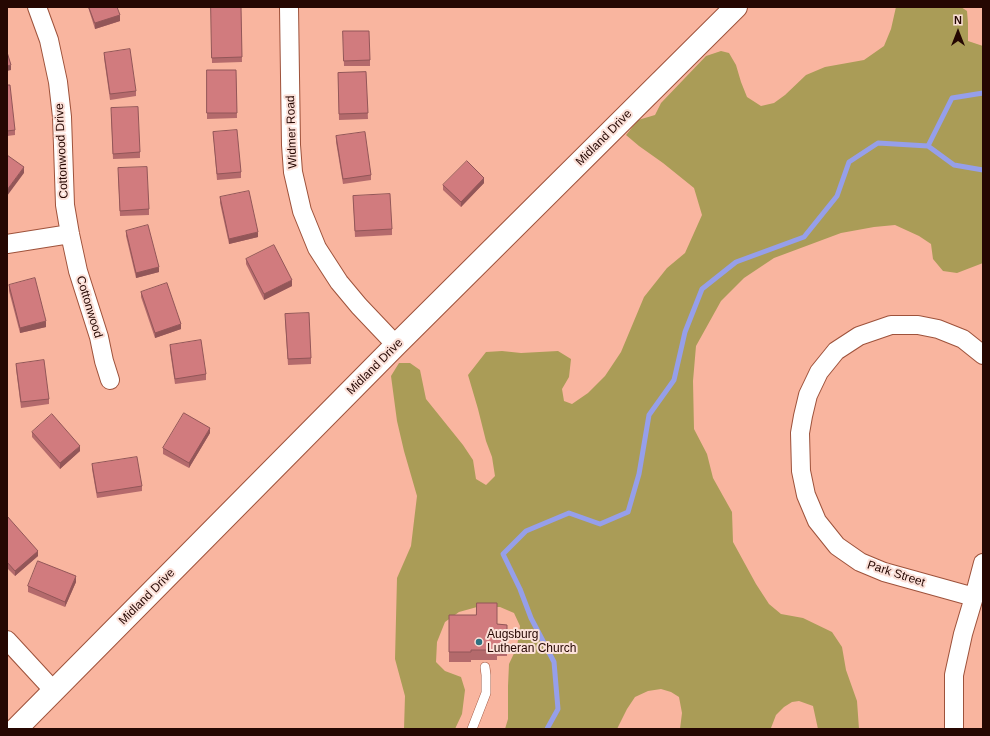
<!DOCTYPE html>
<style>
body{margin:0}
#map{position:relative;width:990px;height:736px;overflow:hidden;background:#f9b59f;font-family:Arial,sans-serif}
canvas{display:block}
.frame{position:absolute;inset:0;border:8px solid #250702;pointer-events:none}
.north{position:absolute;left:938px;top:12px;width:40px;height:40px;-webkit-text-stroke:3px #fce1d9;paint-order:stroke;rotate:0deg;font-size:11px;font-weight:700;line-height:16px;text-align:center;color:#250702}
.north::after{content:'';display:block;margin:auto;width:14px;height:18px;background:#250702;clip-path:polygon(50% 0,100% 100%,50% 72%,0 100%)}
</style>
<div id="map">
<canvas width="990" height="736"></canvas>
<div class="frame"></div>
<div class="north">N</div>
</div>
<script>
const context = document.querySelector('canvas').getContext('2d');
context.lineJoin = 'round';
function fill(path, color) {
  context.fillStyle = color;
  context.fill(path, 'evenodd');
}
function strokePath(path, color, width, dash) {
  context.strokeStyle = color;
  context.lineWidth = width;
  context.lineCap = dash ? 'butt' : 'round';
  context.setLineDash(dash || []);
  context.stroke(path);
}
function drawText(font, color, halo, rows, align = 'center') {
  context.font = font + ' Arial,sans-serif';
  context.lineWidth = 4;
  context.setLineDash([]);
  context.textBaseline = 'middle';
  context.strokeStyle = halo;
  context.fillStyle = color;
  for (const [text, x, y, turn = 0] of rows) {
    context.save();
    context.translate(x, y);
    context.rotate((+turn || 0) * Math.PI / 180);
    context.textAlign = isNaN(turn) ? turn : align;
    if (halo) context.strokeText(text, 0, 0);
    context.fillText(text, 0, 0);
    context.restore();
  }
}
fill(new Path2D(`
 M896 7H961L967 11 968 23V41L983 46V263L957 273 943 271 933 259 931 244 919 236 895 225 874 227 841 233 774 258 744 278 721 301 696 346 693 381 694 429 707 454 713 478 732 512 733 542 756 584 769 604 781 614 803 618 832 632 842 647 846 670 857 701 859 729H818L813 706 799 701 792 702 784 707 776 715 771 728 770 729H680L682 713 679 697 671 692 661 689 648 691 635 697 627 709 617 729H505L508 719V686L509 664 517 647 520 626 514 613 500 607H477L459 612 445 622 437 642 436 662 445 671 461 677 465 690 462 714 455 729H404L405 696 395 659 397 578 411 546 417 496 404 451 397 421 391 376 399 363H410L420 370 426 399 463 445 473 460 476 479 486 485 495 476 492 457 486 441 478 409 468 375 486 352 502 351 521 353 558 351 571 359 569 377 562 389 564 401 572 404 588 393 605 376 621 352 644 297 667 268 685 253 702 215 694 188 663 163 639 146 626 135 638 120 655 115 661 103 706 56 721 51 729 53 736 65 741 82 747 97 761 106 774 103 785 95 806 75 825 67 864 60 884 46 891 29Z`), '#aa9c57');
strokePath(new Path2D(`
 M928 146 952 98 983 93
 M547 729 558 709 554 662 531 618 520 589 503 554 526 531 569 513 600 524 628 512 639 474 649 415 674 380 685 332 702 289 736 262 804 237 837 196 849 162 878 143 928 146 954 165 983 170`), '#969fea', 5);
const service = new Path2D(`
 M472 729 486 693V675L485 667`);
const minor = new Path2D(`
 M37 7 49 40 58 82 62 117 65 205 70 234 78 271 99 337 104 361 110 380
 M289 7 291 145 293 172 302 211 317 248 339 282 359 306 396 345
 M7 244 70 234
 M983 355 963 339 938 329 918 325H891L859 336 836 351 819 372 808 395 803 416 800 433 801 471 806 495 817 521 837 546 860 562 884 572 974 597 983 563
 M7 640 54 691
 M954 729V675L963 634 974 597`);
const tertiary = new Path2D(`
 M16 729 396 345 736 7`);
strokePath(service, '#9e523b', 10);
strokePath(minor, '#9e523b', 20);
strokePath(tertiary, '#9e523b', 24);
strokePath(service, '#fff', 9);
strokePath(minor, '#fff', 18);
strokePath(tertiary, '#fff', 22);
fill(new Path2D(`
 M88 7H117L120 21 95 29Z
 M211 7H241L242 62 212 63Z
 M343 31 370 60V66H344Z
 M104 53 136 91V96L110 100 104 58Z
 M207 70H236L237 118 207 119Z
 M366 72 368 119 339 120 338 73Z
 M7 85 15 130V135L7 136Z
 M111 113 140 152V158L113 159Z
 M213 132 241 172V178L217 180Z
 M336 136 371 175V180L343 184 336 142Z
 M118 173 149 209V215L120 216Z
 M484 183 461 207 443 190V185Z
 M353 196 392 229V235L355 237Z
 M220 197 258 237 229 244 220 203Z
 M126 231 159 272 136 278 126 236Z
 M246 259 292 286 264 300 246 264Z
 M9 285 46 327 20 333 9 291Z
 M141 292 181 329 155 338 141 297Z
 M285 319 311 358V364L288 365Z
 M170 345 206 374V380L175 384 170 351Z
 M16 364 49 399V404L21 408 16 369Z
 M32 432 80 451 60 469 32 437Z
 M210 433 189 468 163 454V448Z
 M92 464 142 486V491L97 498 92 469Z
 M7 516 38 556 15 576 7 568Z
 M76 582 65 607 28 592V586Z
 M449 615 497 624 507 625V656H497V660H471V662H449Z`), '#b46a6c');
fill(new Path2D(`
 M120 15V21L95 29V23Z
 M11 65V70L7 71V66Z
 M24 167V173L7 196V190Z
 M484 178V183L461 207V202Z
 M258 232V237L229 244V239Z
 M159 267V272L136 278V273Z
 M292 280V286L264 300V294Z
 M46 321V327L20 333V328Z
 M181 324V329L155 338V333Z
 M210 428V433L189 468V463Z
 M80 446V451L60 469V463Z
 M38 551V556L15 576V571Z
 M76 576V582L65 607V602Z`), '#925658');
const building = new Path2D(`
 M89 7H117L120 15 95 23Z
 M211 7H241L242 57 212 58Z
 M343 31H369L370 60 344 61Z
 M130 49 136 91 110 94 104 53Z
 M7 52 11 65 7 66Z
 M207 70H236L237 113H207Z
 M366 72 368 113 339 114 338 73Z
 M7 85H10L15 130 7 131Z
 M138 107 140 152 113 154 111 108Z
 M237 130 241 172 217 174 213 132Z
 M365 132 371 175 343 179 336 136Z
 M7 155 24 167 7 190Z
 M467 161 484 178 461 202 443 185Z
 M147 167 149 209 120 211 118 168Z
 M249 191 258 232 229 239 220 197Z
 M390 194 392 229 355 231 353 196Z
 M148 225 159 267 136 273 126 231Z
 M274 245 292 280 264 294 246 259Z
 M35 278 46 321 20 328 9 285Z
 M167 283 181 324 155 333 141 292Z
 M309 313 311 358 288 359 285 314Z
 M201 340 206 374 175 379 170 345Z
 M44 360 49 399 21 402 16 364Z
 M184 413 210 428 189 463 163 448Z
 M52 414 80 446 60 463 32 432Z
 M137 457 142 486 97 493 92 464Z
 M7 516 38 551 15 571 7 562Z
 M38 561 76 576 65 602 28 586Z
 M477 603H497V624L507 625V646H497V650H471V652H449V615H476Z`);
fill(building, '#d17b7e');
strokePath(building, '#925658', 1);
for (const [x, y, r, color] of [
 [479,642,4,"#2e7182"]
]) {
  const dot = new Path2D();
  dot.arc(x, y, r, 0, 2 * Math.PI);
  context.fillStyle = color;
  context.fill(dot);
  strokePath(dot, '#fce1d9', 1.5);
}
drawText('12px', '#250702', '#fce1d9', [
 ["Widmer Road",292,132,-92],
 ["Midland Drive",604,138,-45],
 ["Cottonwood Drive",62,151,-93],
 ["Cottonwood",89,307,73],
 ["Midland Drive",375,367,-45],
 ["Park Street",896,574,18],
 ["Midland Drive",147,597,-45]
]);
drawText('12px', '#250702', '#fce1d9', [
 ["Augsburg",487,635],
 ["Lutheran Church",487,649]
], 'left');
</script>
